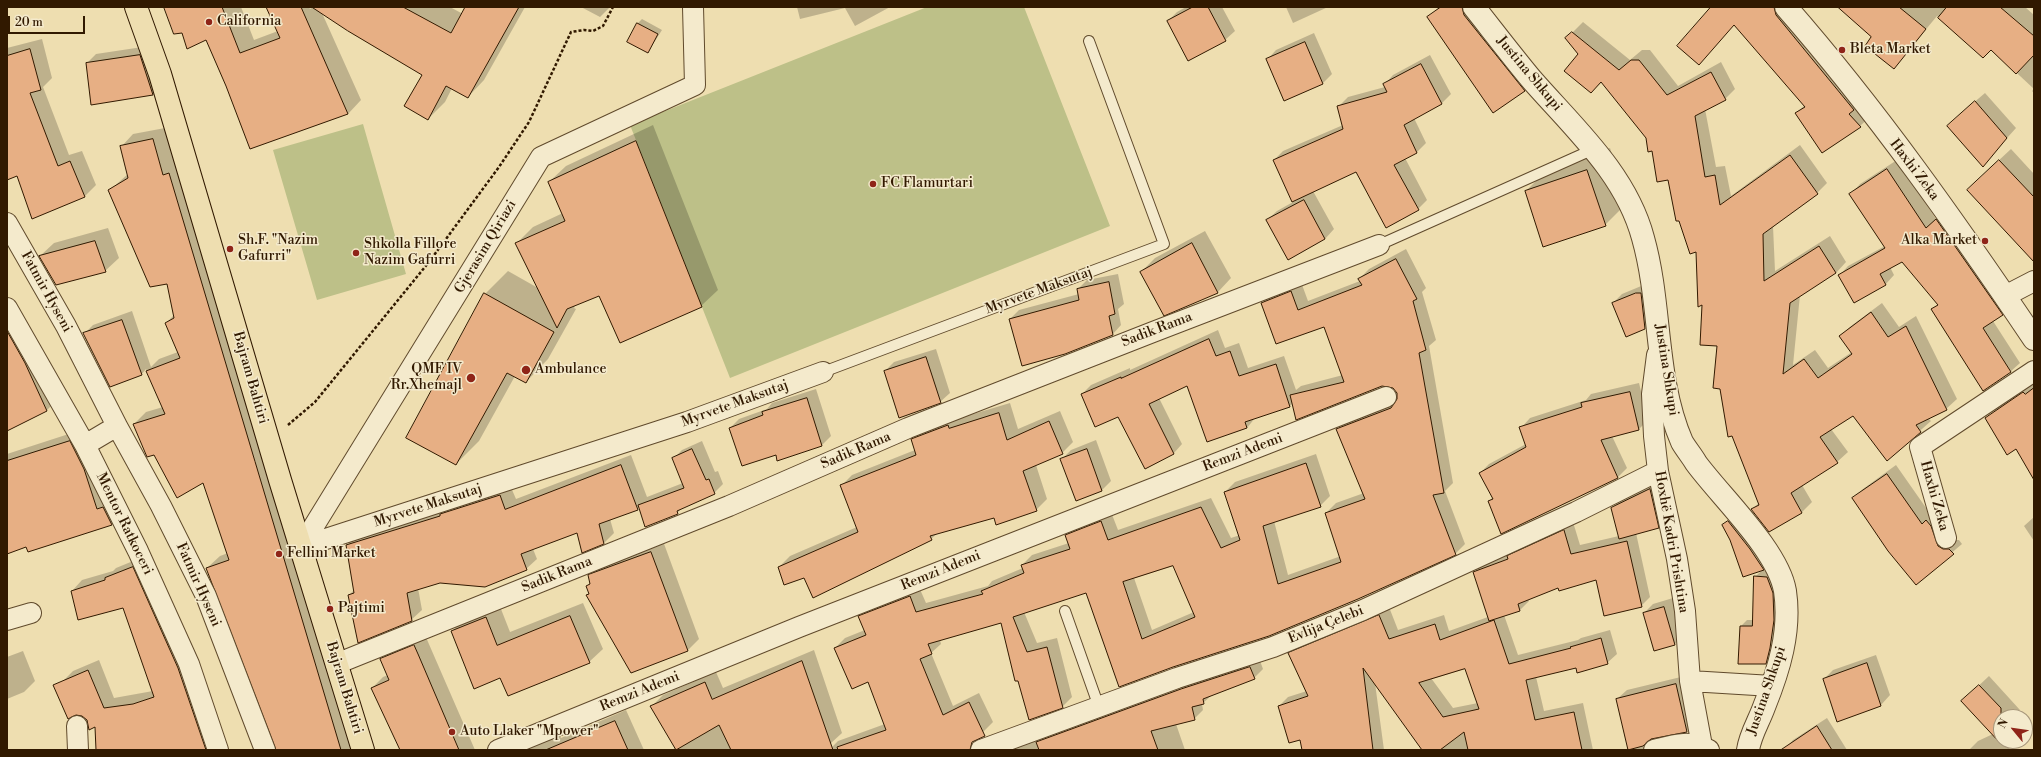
<!DOCTYPE html>
<meta charset="utf-8">
<style>
body{margin:0}
#map{position:relative;width:2041px;height:757px;overflow:hidden;background:#eedeb0;font-family:"Libre Bodoni",serif}
canvas{display:block}
.frame{position:absolute;inset:0;border:8px solid #311900;pointer-events:none}
.north{position:absolute;left:1993px;top:709px;width:40px;height:40px;box-sizing:border-box;background:#f4eacc;border:1px solid #a6967a;border-radius:50%;rotate:299deg;font-size:11px;font-weight:700;line-height:16px;text-align:center;color:#311900}
.north::after{content:'';display:block;margin:auto;width:14px;height:18px;background:#8f2418;clip-path:polygon(50% 0,100% 100%,50% 72%,0 100%)}
.scale{position:absolute;left:8px;top:16px;width:77px;height:18px;box-sizing:border-box;border:2px solid #311900;border-top:0;padding-left:5px;font-size:12px;line-height:14px;white-space:nowrap;color:#311900;-webkit-text-stroke:3px #f4eacc;paint-order:stroke}
</style>
<div id="map">
<canvas width="2041" height="757"></canvas>
<div class="frame"></div>
<div class="north">N</div>
<div class="scale">20 m</div>
</div>
<script>
const context = document.querySelector('canvas').getContext('2d');
context.lineJoin = 'round';
function fill(path, color) {
  context.fillStyle = color;
  context.fill(path, 'evenodd');
}
function strokePath(path, color, width, dash) {
  context.strokeStyle = color;
  context.lineWidth = width;
  context.lineCap = dash ? 'butt' : 'round';
  context.setLineDash(dash || []);
  context.stroke(path);
}
function drawText(font, color, halo, rows, align = 'center') {
  context.font = font + ' "Libre Bodoni",serif';
  context.lineWidth = 3;
  context.setLineDash([]);
  context.textBaseline = 'middle';
  context.strokeStyle = halo;
  context.fillStyle = color;
  for (const [text, x, y, turn = 0] of rows) {
    context.save();
    context.translate(x, y);
    context.rotate((+turn || 0) * Math.PI / 180);
    context.textAlign = isNaN(turn) ? turn : align;
    if (halo) context.strokeText(text, 0, 0);
    context.fillText(text, 0, 0);
    context.restore();
  }
}
fill(new Path2D(`
 M927 7H1024L1110 226 730 378 630 125Z
 M363 124 406 274 317 300 273 150Z`), '#bdc088');
fill(new Path2D(`
 M165 7H241L254 40 278 31 267 7H309L310 9 313 7H450L463 14 467 7H525L484 80 468 97 452 88 445 102 428 119 423 74 322 13 361 100 348 114 227 86 206 39 182 32Z
 M581 7H610L600 17Z
 M797 7H890L855 26 845 8 800 19Z
 M1186 7H1222L1235 31 1225 40 1188 59 1168 21 1177 12Z
 M1286 7H1328L1293 23Z
 M1439 7H1474L1533 81 1524 90 1429 17Z
 M1711 7H1789L1871 116 1860 126 1796 113 1805 105 1735 24 1708 12Z
 M1848 7H2025L2034 15V93L2032 91 2034 89 1991 49 1983 57 1937 16 1894 68Z
 M642 19 662 30 648 52 637 24Z
 M1583 22 1630 60 1642 50H1650L1678 86 1721 62 1735 89 1725 99 1705 109 1716 167 1725 166 1731 196 1800 145 1827 183 1817 193 1773 226 1775 271 1830 236 1846 262 1836 273 1800 295 1793 365 1815 350 1828 368 1852 352 1840 336 1851 326 1882 303 1899 327 1916 316 1957 399 1946 409 1928 418 1931 421 1887 460 1853 415 1831 429 1848 452 1837 462 1802 485 1812 502 1802 512 1752 509 1759 503 1718 345 1703 304 1697 251 1669 179 1647 138 1602 82 1591 92 1579 54 1567 38Z
 M1314 33 1332 74 1323 83 1285 100 1267 60 1276 50Z
 M42 39 52 78 43 87 69 155 82 151 96 185 85 196 33 218 17 175 7 179V48Z
 M149 46 162 85 153 94 87 63 96 54Z
 M1430 55 1451 94 1442 103 1414 118 1426 143 1417 152 1405 158 1427 200 1418 209 1356 171 1313 191 1334 229 1325 239 1267 220 1277 211 1293 202 1274 160 1283 151 1343 125 1338 107 1348 97 1385 87 1384 85 1393 75Z
 M1985 93 2016 128 1983 165 1958 116Z
 M653 125 718 290 701 306 599 295 576 304 574 308 576 309 548 359 526 382 515 376 479 441 456 464 485 294 508 271 538 288 517 243 533 227 563 213 549 182 566 166Z
 M165 128 357 750H277L207 568 220 556 228 553 204 481 154 453 134 424 146 412 163 407 146 369 141 375 84 334 93 325 132 311 151 367 159 359 178 352 166 323 174 315 168 283 110 190 128 174 121 147 133 134Z
 M1610 148 1628 202 1605 225 1526 191 1549 168Z
 M2011 149 2034 174V261L1983 175Z
 M1897 160 1936 219 1945 211 2011 305 1993 321 2020 363 2010 372 1932 309 1938 304 1902 261 1890 267 1894 275 1885 285 1839 276 1848 266 1885 246 1851 194 1860 184Z
 M108 228 119 258 105 271 40 256 54 243Z
 M1205 231 1231 278 1218 292 1164 314 1141 272 1155 258Z
 M1406 249 1426 288 1422 292 1436 340 1429 346 1453 483 1445 491 1465 544 1455 554 1173 666 1086 592 1024 612 1037 643 1057 638 1072 697 1062 707 1002 622 940 640 941 644 931 653 953 706 979 693 993 722 983 732 946 750H829L838 741 885 724 868 681 835 648 845 638 865 630 859 617 869 607 919 587 926 603 988 586 992 581 1023 568 1022 565 1032 555 1069 543 1066 535 1076 525 1111 512 1118 530 1211 498 1231 538 1240 535 1225 492 1235 482 1316 454 1330 496 1320 506 1274 521 1288 575 1341 556 1326 513 1336 503 1364 493 1338 429 1347 419 1398 399V393L1393 387 1382 385 1293 403 1290 406 1255 418 1247 428 1188 384 1159 398 1182 444 1174 453 1119 415 1082 394 1091 385 1130 368V370L1218 330 1225 348 1239 343 1248 368 1284 356 1296 390 1301 386 1343 375 1325 326 1262 303 1272 293 1301 282 1308 301 1360 281 1359 279 1369 269ZM1173 564 1194 612 1152 630 1134 578Z
 M1118 274 1124 304 1118 309 1121 325 1112 335 1010 319 1019 310 1079 294 1078 289 1087 280Z
 M1646 284 1654 319 1645 328 1613 303 1622 294Z
 M21 326 58 399 47 410 7 430V336Z
 M936 349 950 393 940 402 885 371 894 362Z
 M2034 382V478L2016 448 1987 418 1998 407Z
 M1639 383 1648 420 1639 429 1612 436 1627 468 1618 477 1501 533 1489 501 1493 497 1480 473 1489 464 1526 444 1521 428 1530 418 1586 400 1591 394Z
 M816 389 831 436 822 445 776 453 730 428 739 419 767 409 772 403Z
 M1010 403 1018 429 1060 411 1073 442 1062 453 1036 465 1047 499 1036 510 994 517 939 532 931 539 805 576 779 567 790 556 857 527 841 486 852 475 915 450 912 440 923 429Z
 M81 430 123 512 111 524 28 550 27 546 7 553V454Z
 M1096 440 1111 481 1102 490 1077 500 1062 459 1071 450Z
 M702 441 715 472 718 471 723 484 714 493 684 506 677 513 639 507 610 519 614 533 604 543 578 532 533 549 537 559 526 569 440 582 418 588 422 610 411 620 349 595 354 590 347 545 357 535 510 485 516 499 631 455 647 497 683 483 673 459 682 450Z
 M1896 465 1931 515 1952 540H1959L1962 544 1916 583 1854 498 1863 489Z
 M1659 481 1667 518 1658 527 1636 533 1650 597 1641 606 1597 579 1559 587 1528 599 1529 601 1520 610 1504 615 1518 655 1578 640 1581 638 1610 630 1617 654 1607 663 1576 667 1536 677 1544 711 1583 703 1593 750H1423L1375 683 1384 750H1303L1301 738 1279 706 1288 697 1307 691 1289 653 1299 644 1389 607 1398 630 1444 615 1449 631 1488 617 1474 573 1483 563 1573 522 1580 545 1619 536 1612 508 1621 499ZM1465 667 1478 703 1453 708 1431 678Z
 M2034 517V541L2024 526Z
 M1733 518 1767 565 1762 570 1774 571 1779 586 1772 656 1766 663 1741 626 1747 620H1753L1755 577 1762 570 1731 539 1723 525Z
 M663 541 699 639 688 650 587 595 590 593 587 586 591 582 589 575 601 564Z
 M143 557 222 750H97L96 726 87 719 63 681 73 671 99 660 114 698 153 691 123 607 72 591 82 580 113 571 116 568Z
 M1673 598 1684 635 1675 644 1654 650 1644 613 1653 604Z
 M583 603 603 649 589 662 501 677 452 631 466 618 499 604 510 632Z
 M425 635 475 750H401L372 688 383 677 388 675 382 659 393 648Z
 M814 650 842 733 830 744 813 750H670L676 748 652 706 663 695 716 672 723 688Z
 M23 651 35 681 24 692 7 699V657Z
 M1876 655 1890 695 1881 705 1838 720 1824 679 1833 670Z
 M1259 658 1263 669 1254 678 1213 694 1202 704 1203 710 1194 719 1176 724 1185 750H1008Z
 M1685 676 1696 722 1687 731 1652 738V744L1657 750H1630L1617 699 1627 690Z
 M1989 676 2020 710 2012 717H2001V741H2006L2010 750H1969L1978 741 1993 734 1972 692Z
 M626 710 644 750H514L559 734 561 738Z
 M1827 718 1847 750H1784L1793 740Z`), '#0003');
const building = new Path2D(`
 M164 7H222L240 53 280 38 266 7H301L348 114 250 149 226 86 206 40 187 49 182 33 174 34Z
 M312 7H403L451 33 465 7H519L468 98 446 86 428 120 404 106 422 75 348 31Z
 M1193 7H1208L1226 41 1188 61 1167 21Z
 M1441 7H1462L1464 15 1525 91 1493 113 1427 17Z
 M1711 7H1774L1776 15 1854 110 1849 114 1861 127 1822 153 1795 113 1805 107 1734 25 1699 65 1677 46Z
 M1838 7H1899L1926 29 1894 69 1865 46 1871 37Z
 M1947 7H2000L2034 36V55L2016 74 1991 50 1983 58 1938 18Z
 M637 23 658 34 648 53 627 42Z
 M1572 32 1619 70 1631 60H1639L1667 95 1711 72 1726 100 1695 116 1705 177 1715 175 1720 205 1790 155 1818 194 1763 234 1764 281 1819 246 1836 273 1790 303 1783 374 1804 359 1818 378 1852 354 1839 336 1871 312 1888 337 1906 326 1947 410 1916 425 1921 432 1887 461 1853 416 1820 437 1838 463 1791 493 1802 513 1769 532 1751 509 1759 505 1732 436 1728 437 1720 389 1713 388 1717 346 1700 345 1702 305 1698 307 1696 252 1690 254 1679 221H1676L1668 180 1657 182 1652 151 1648 152 1646 138 1601 82 1591 93 1564 71 1578 54 1565 38Z
 M1305 42 1323 84 1284 101 1266 59Z
 M30 49 41 90 30 93 58 166 70 161 85 197 32 219 17 176 7 180V56Z
 M140 55 153 95 91 105 86 63Z
 M1421 64 1442 104 1404 125 1417 153 1394 165 1419 210 1386 228 1356 172 1292 202 1273 160 1343 129 1337 106 1387 92 1383 84Z
 M1975 101 2007 138 1983 167 1947 126Z
 M153 139 163 175 169 173 341 750H276L206 568 229 560 203 483 177 498 154 455 147 457 133 424 165 414 146 371 180 358 165 323 174 318 167 284 150 287 108 190 128 178 120 146Z
 M636 141 702 307 620 343 599 296 567 309 557 328 515 243 565 221 548 182Z
 M1999 160 2034 197V262L1967 190Z
 M1887 169 1926 228 1936 219 2003 315 1983 328 2011 372 1983 391 1931 309 1938 305 1902 262 1880 274 1886 285 1854 303 1838 275 1885 248 1849 194Z
 M1587 170 1606 226 1543 247 1525 191Z
 M1304 200 1325 239 1288 260 1266 220Z
 M95 241 106 272 56 285 39 256Z
 M1192 243 1218 293 1164 316 1140 272Z
 M1396 259 1417 299 1413 301 1426 350 1419 353 1444 493 1433 495 1456 555 1358 599 1269 636 1173 667 1119 687 1086 593 1013 617 1027 652 1047 647 1063 708 1029 720 1018 681H1015L1001 623 928 644 932 654 920 659 943 715 969 702 985 736 972 742 970 750H838L837 747 886 730 868 682 852 689 834 648 866 635 858 616 910 596 916 612 983 594 981 591 1024 573 1021 565 1070 549 1065 535 1088 526 1101 521 1108 540 1201 507 1221 548 1240 540 1224 492 1306 463 1321 507 1263 526 1278 584 1341 562 1325 513 1365 499 1336 429 1391 408 1397 399V393L1393 388 1382 386 1296 420 1290 395 1344 382 1324 327 1276 344 1261 303 1291 291 1298 310 1362 285 1358 279ZM1173 566 1195 617 1142 639 1123 582Z
 M1109 282 1115 314 1109 316 1113 335 1065 354 1022 366 1009 319 1079 300 1077 289Z
 M484 293 554 332 526 383 507 373 456 465 406 438Z
 M1636 293H1641L1645 329 1626 337 1612 303Z
 M122 320 142 375 110 387 83 333Z
 M7 331 25 363 47 411 7 431Z
 M1209 339 1216 356 1230 351 1239 376 1276 364 1290 407 1245 422 1247 428 1207 442 1187 386 1149 404 1174 454 1145 469 1118 417 1095 427 1081 394 1121 377V378Z
 M926 357 941 403 899 418 884 371Z
 M2034 388V480L2016 449 2007 455 1985 418 2023 392 2025 394Z
 M1630 392 1639 430 1601 440 1618 478 1501 534 1488 501 1493 499 1479 473 1526 447 1519 427 1582 407 1581 403Z
 M807 398 822 446 777 461 776 455 742 466 729 428 763 415 762 412Z
 M999 413 1007 440 1049 421 1063 454 1023 471 1037 511 996 525 994 518 930 536 932 540 813 598 804 578 784 585 778 567 858 532 840 485 916 455 911 439 948 425 949 428Z
 M70 441 84 469 97 509 103 507 112 525 28 552 26 547 7 554V461Z
 M692 449 706 480 709 479 715 494 677 511 678 514 645 527 638 505 684 488 672 458Z
 M1087 449 1102 491 1076 501 1060 459Z
 M621 465 638 510 599 524 604 544 582 553 577 533 521 554 527 570 485 587 440 583 407 593 412 621 358 643 348 595 354 593 346 545 440 516V514L500 495 505 509Z
 M1887 474 1922 524 1926 520 1931 526 1938 546 1943 549H1949L1954 554 1916 585 1888 551 1852 498Z
 M1650 489 1659 528 1619 539 1611 508Z
 M1728 521 1750 549 1764 570 1743 577 1730 540 1722 525Z
 M1564 530 1571 554 1627 541 1642 607 1604 616 1596 580 1559 591 1558 588 1518 604 1520 611 1489 621 1473 572 1508 559 1507 556Z
 M651 552 688 651 631 673 586 595 589 594 586 586 590 584 588 575Z
 M133 567 178 668 206 750H96L95 727 89 730 87 720 82 716 76 715 68 719 53 685 88 670 104 708 133 704 154 697 123 608 78 620 71 591 105 580V578Z
 M1754 576 1767 577 1773 593 1774 620 1770 648 1766 664H1738L1740 626H1752Z
 M1664 607 1675 645 1654 651 1643 613Z
 M1379 615 1389 639 1435 624 1440 640 1494 620 1509 664 1571 648 1570 647 1601 638 1608 664 1577 673 1576 668 1526 680 1535 720 1574 712 1582 750H1468L1464 732 1440 750H1422L1363 668 1373 750H1302L1300 740 1289 743 1278 706 1308 696 1288 653ZM1465 669 1479 709 1443 717 1419 683Z
 M570 616 590 663 508 696 500 678 474 689 451 631 486 617 497 645Z
 M414 645 418 654 459 750H400L371 688 389 680 380 659Z
 M802 661 833 750H731L719 725 676 750 650 706 705 682 712 699Z
 M1867 663 1881 706 1837 722 1823 679Z
 M1250 667 1255 679 1203 699 1204 704 1192 707 1195 720 1151 731 1158 750H1039L1036 742 1181 689Z
 M1676 684 1687 732 1651 739 1643 746 1628 750 1616 699Z
 M1979 685 2001 708V744L1961 701Z
 M615 721 628 750H546Z
 M1817 726 1832 750H1781Z`);
fill(building, '#e7af84');
strokePath(building, '#311900', 1);
const service = new Path2D(`
 M1379 245 1594 149
 M823 372 1164 244 1089 41
 M1065 611 1099 707`);
const minor = new Path2D(`
 M7 223 66 326 117 426
 M2005 296 2034 281
 M7 308 85 445 138 551 189 664 218 750
 M1657 355 1652 394 1654 436 1658 471 1677 559 1685 611 1690 681 1702 746
 M85 445 117 426 161 506 206 596 265 750
 M1946 538 1920 447 2034 371
 M301 547 541 157 695 85 693 7
 M301 547 687 422 823 372
 M7 620 31 613
 M336 664 729 506 908 428 1153 332 1379 245
 M1690 681 1772 686
 M77 726 78 750
 M498 750 799 627 1386 397
 M981 750 1177 678 1273 647 1363 610 1576 512 1658 471
 M1654 750C1673 745 1691 739 1709 750`);
const tertiary = new Path2D(`
 M1474 7C1493 31 1512 56 1532 80 1574 128 1626 174 1643 238 1662 305 1654 378 1682 442 1686 449 1692 456 1696 463 1721 497 1778 550 1785 591 1791 631 1779 670 1764 707 1759 721 1750 735 1748 750
 M1786 7C1877 111 1957 225 2034 339`);
const primary = new Path2D(`
 M136 7 160 74 280 480 363 750`);
strokePath(service, '#604a2c', 12);
strokePath(minor, '#604a2c', 22);
strokePath(tertiary, '#604a2c', 24);
strokePath(primary, '#311900', 24);
strokePath(new Path2D(`
 M288 425 315 402 429 262 499 167 529 122 571 32 584 30 593 31 603 26 613 7`), '#311900', 2.5, [3, 2]);
strokePath(service, '#f4eacc', 10);
strokePath(minor, '#f4eacc', 20);
strokePath(tertiary, '#f4eacc', 22);
strokePath(primary, '#eedeb0', 22);
for (const [x, y, r, color] of [
 [209,22,4,"#8f2418"],
 [1842,50,4,"#8f2418"],
 [873,184,4,"#8f2418"],
 [1985,241,4,"#8f2418"],
 [230,249,4,"#8f2418"],
 [356,253,4,"#8f2418"],
 [526,370,5,"#8f2418"],
 [471,378,5,"#8f2418"],
 [279,554,4,"#8f2418"],
 [330,609,4,"#8f2418"],
 [452,732,4,"#8f2418"]
]) {
  const dot = new Path2D();
  dot.arc(x, y, r, 0, 2 * Math.PI);
  context.fillStyle = color;
  context.fill(dot);
  strokePath(dot, '#f4eacc', 1.5);
}
drawText('14px', '#311900', '#f4eacc', [
 ["California",217,22],
 ["Bleta Market",1850,50],
 ["FC Flamurtari",881,184],
 ["Sh.F. \"Nazim",238,241],
 ["Gafurri\"",238,257],
 ["Alka Market",1977,241,"right"],
 ["Shkolla Fillore",364,245],
 ["Nazim Gafurri",364,261],
 ["QMF IV",462,370,"right"],
 ["Rr.Xhemajl",462,386,"right"],
 ["Ambulance",535,370],
 ["Fellini Market",287,554],
 ["Pajtimi",338,609],
 ["Auto Llaker \"Mpower\"",460,732]
], 'left');
drawText('14px', '#311900', '#f4eacc', [
 ["Justina Shkupi",1529,74,50],
 ["Haxhi Zeka",1914,170,53],
 ["Gjerasim Qiriazi",486,247,-59],
 ["Myrvete Maksutaj",1039,291,-20],
 ["Fatmir Hyseni",46,292,61],
 ["Sadik Rama",1157,330,-21],
 ["Justina Shkupi",1666,370,81],
 ["Bajram Bahtiri",250,378,74],
 ["Myrvete Maksutaj",735,404,-20],
 ["Sadik Rama",856,451,-23],
 ["Remzi Ademi",1243,453,-21],
 ["Haxhi Zeka",1934,496,74],
 ["Myrvete Maksutaj",428,506,-18],
 ["Mentor Ratkoceri",124,524,64],
 ["Hoxhë Kadri Prishtina",1671,542,80],
 ["Remzi Ademi",941,571,-22],
 ["Sadik Rama",557,575,-22],
 ["Fatmir Hyseni",198,585,66],
 ["Evlija Çelebi",1326,625,-22],
 ["Bajram Bahtiri",344,688,73],
 ["Justina Shkupi",1767,691,-71],
 ["Remzi Ademi",640,692,-22]
]);
</script>
